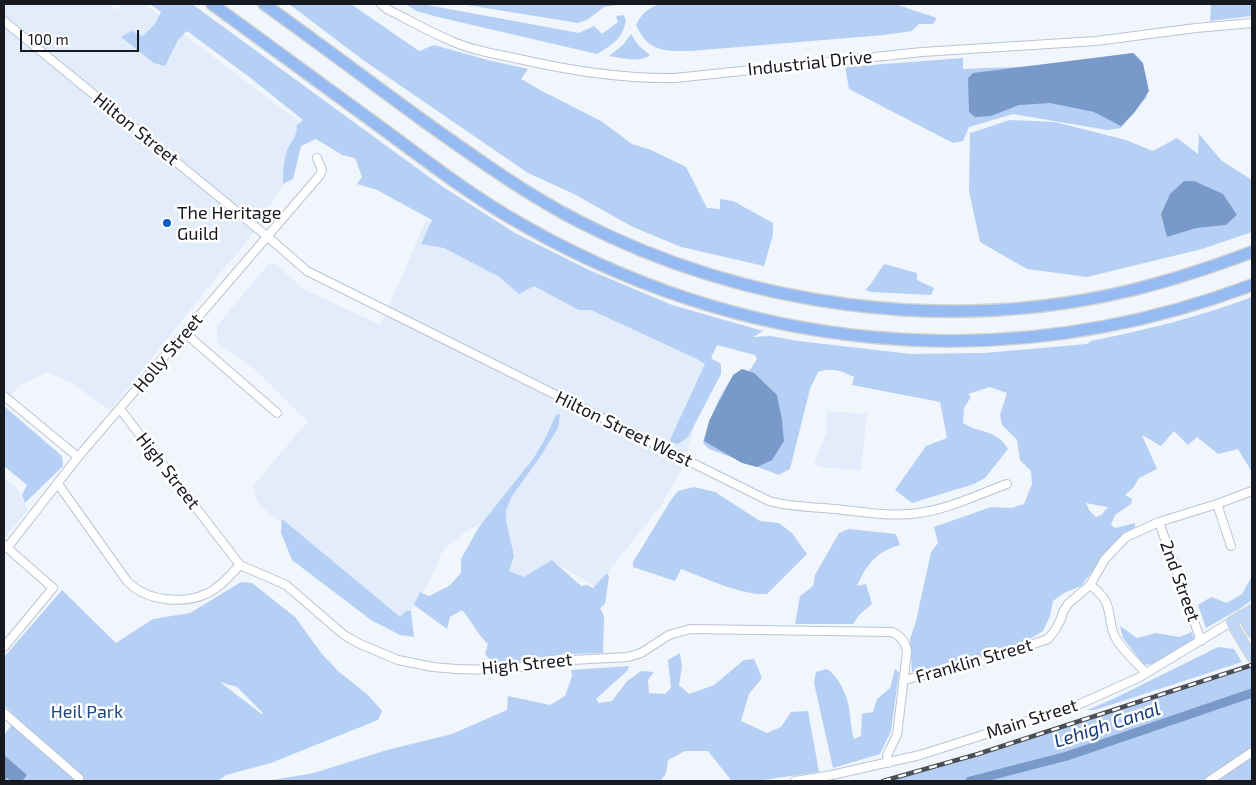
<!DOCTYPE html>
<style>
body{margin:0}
#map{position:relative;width:1256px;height:785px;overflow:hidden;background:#f1f6fd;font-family:"Exo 2",sans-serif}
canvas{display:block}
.frame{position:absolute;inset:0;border:5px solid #161a20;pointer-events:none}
.scale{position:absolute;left:20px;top:30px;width:119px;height:22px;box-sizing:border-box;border:2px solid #161a20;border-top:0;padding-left:6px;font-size:15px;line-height:18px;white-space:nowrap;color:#161a20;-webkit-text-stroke:4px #fff;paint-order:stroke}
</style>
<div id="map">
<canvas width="1256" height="785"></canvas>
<div class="frame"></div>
<div class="scale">100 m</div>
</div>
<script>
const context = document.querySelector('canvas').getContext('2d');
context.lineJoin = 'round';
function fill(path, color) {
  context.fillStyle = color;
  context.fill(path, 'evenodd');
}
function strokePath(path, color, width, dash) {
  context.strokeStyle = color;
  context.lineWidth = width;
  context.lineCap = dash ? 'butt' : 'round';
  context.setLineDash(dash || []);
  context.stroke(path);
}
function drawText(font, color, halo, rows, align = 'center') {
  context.font = font + ' "Exo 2",sans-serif';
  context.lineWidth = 5;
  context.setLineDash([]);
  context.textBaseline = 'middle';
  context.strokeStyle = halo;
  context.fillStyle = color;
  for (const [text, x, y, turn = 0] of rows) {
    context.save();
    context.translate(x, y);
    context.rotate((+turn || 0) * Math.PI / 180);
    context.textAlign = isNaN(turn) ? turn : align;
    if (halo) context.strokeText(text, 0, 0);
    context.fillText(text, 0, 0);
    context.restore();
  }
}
fill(new Path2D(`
 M4 4H108L116 10 122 4H144L311 131 284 160 283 184 254 233 207 289 110 410 70 382 47 372 21 385 4 401Z
 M426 220 588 308 705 355 711 369 681 471 662 504 596 587 553 561 523 579 507 572 489 521 470 529 449 544 441 554 429 583 400 627 257 502 253 486 308 421 254 369 217 342V326L269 263 277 265 303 289 381 325Z
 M827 411 867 414 861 471 823 467 814 464 826 434Z
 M4 478 17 489 28 510 4 538Z`), '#e2ecfa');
fill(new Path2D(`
 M150 4H192L440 185 515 233 589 270 672 305 763 331 753 337 771 336 798 341 911 354 984 353 1087 344 1091 341C1146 330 1199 317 1252 297V472L1238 449 1218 454 1197 437 1188 445 1174 431 1161 446 1142 435 1157 469 1139 478 1133 488 1125 495 1132 499 1131 504 1115 515 1111 525 1115 528 1135 523V527L1114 543 1081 586 1064 593 1053 601 1050 616 1043 631 1021 644 975 658 912 672 910 639 916 621 931 552 938 543 934 527 991 507 1011 508 1024 504 1032 484 1031 471 1020 460 1017 440 1002 425 1000 415 1007 393 990 387 968 394 971 397 964 408 963 423C981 434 996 429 1008 449L985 478 974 484 912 503 895 490 926 446 947 438 940 402 852 385 854 377C842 371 832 367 818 372L810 389 790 469 779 475 709 449 703 443C708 422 724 380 742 369L749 371 757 359 755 355 717 345 711 358 721 364V374L688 437 678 444 669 442 705 364 697 359 591 310H579L534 286 519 294 498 276 444 248 421 244 432 220 377 190 357 184 362 177 355 158 342 155 316 139 301 146 293 179 283 184C283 173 283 162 287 151 291 140 297 138 297 125L303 120 248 76 187 31 178 40 165 66 154 63 121 37 131 31 143 36 155 24 161 12ZM1086 503 1107 507H1108L1101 515 1096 517 1089 510Z
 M289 4H351L419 51 434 45 488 60 528 69 521 79 542 91 601 121 632 144 651 150 686 167 707 208 720 209V199L733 201 773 223V235L764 266 681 247 633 227 574 194 528 173 363 60Z
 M406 4H422L579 33 594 26 602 34 618 22 616 16 623 15 626 19C623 39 613 44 597 54L438 17 416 11Z
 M461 4H622L604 7 587 20 578 23Z
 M662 4H895L937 18 933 24H919L912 31 884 35 690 51C664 51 648 52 636 25 642 13 649 7 662 4Z
 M1211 4H1252V16L1210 21Z
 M631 34 638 45 650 55C641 63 620 58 609 56L623 45Z
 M1134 53 1140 59 1147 97 1121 128 1107 130 1013 114 969 127 963 141 953 143 849 89 845 67 963 58V69L1041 66Z
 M1010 120 1055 122 1126 140 1153 151 1177 138 1198 154 1199 134 1222 161 1252 180V232L1202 249 1087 277 1027 269 980 242 969 191 970 133ZM1184 181 1237 215 1226 225 1197 228 1167 237C1164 206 1160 203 1184 181Z
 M884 264 917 273V280L934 288 931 295 871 292 865 290 870 285Z
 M4 406 62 456 63 466 25 503 22 495 27 485 4 466Z
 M560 414 558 428 540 457 512 496 506 510V521L514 556 509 571 524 577 552 560 581 586 587 585 593 588 607 573 609 577 605 604 600 608 604 616 603 653 565 654 501 665 491 661 485 654 488 644C477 634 472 621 462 610L450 617 447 629 414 605 420 592 429 596 449 586 461 573V559L479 527 533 459 544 441 556 415Z
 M694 487 715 492 760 521 779 523 792 533 807 554 767 594C743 596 705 578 681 569L675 581 633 567V562L671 500 678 491Z
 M282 519 400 617 406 611H411L414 637 400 635 371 620 292 560 281 533Z
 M849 529 896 534 900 545C877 551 866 565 857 586L866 584 872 604 860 614 853 624H795L800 596 813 586 815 575 839 533Z
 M1252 576V600L1241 608 1206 628 1198 605 1211 597 1227 603 1242 594Z
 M241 582 252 583 295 617 322 654 338 671 368 695 382 711 378 720 271 763 226 775 218 781H4V735L17 718 4 705V657L62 590 116 643 153 619 190 613ZM220 682 237 687 262 712 263 715Z
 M1120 626 1137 638 1156 633 1179 637 1192 632 1194 639 1152 664 1144 665 1123 638Z
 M1218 647 1234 649 1242 662 1095 710H1087L1113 699Z
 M680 653 682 667 679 685 689 694 714 685 744 660 754 659 762 678 749 694 741 721 767 733 781 727 791 712 808 711 819 772 756 781 731 780 708 751H685L668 760 666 774 660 781H267L314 773 387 750 452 734 507 710 508 696 550 705 565 696 572 676 571 670 629 666 627 671 596 699 599 703 612 701 627 681 641 671 654 672 648 680 649 693 665 694 671 688 668 660Z
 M1252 665V780L1250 781H883L978 754Z
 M827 669C837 675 845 691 848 703 851 715 850 727 854 739L861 736 862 714 873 712 877 699 890 688 895 669 899 673 891 731 880 754 833 768 814 683 816 672Z`), '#b6cff5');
fill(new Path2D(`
 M1133 53 1143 63 1149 91 1134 113 1121 126 1094 112 1050 103 1019 105 991 116 975 117 969 112 968 78 973 73Z
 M1184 181H1194L1223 194 1237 215 1226 225 1197 228 1167 237 1161 214 1170 194Z
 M742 369 754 373 777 395 782 420 784 441 772 460 757 467 742 463 704 441 709 421 733 375Z
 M5 756 27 775 22 781H11L7 778 4 781Z`), '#7999c9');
strokePath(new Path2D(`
 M970 781 1067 756 1252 693`), '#7999c9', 9);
const minor = new Path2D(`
 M381 4 387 9C407 19 428 31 449 40 470 50 496 54 519 59 571 71 622 79 675 78L922 52 1096 41 1196 28 1252 23
 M4 21 268 237 307 271 769 501C790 507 813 507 835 509 863 512 891 517 919 513 949 509 979 494 1007 484
 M185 333 277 413
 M4 396 78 457
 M120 409 240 565 286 585 344 635 360 644 398 660 433 667 456 669 498 670 572 660 628 657 641 653 669 635 690 629 892 632C901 636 906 642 907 652L897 735 887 755 888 763
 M58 484 127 581C145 601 184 605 208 593 221 587 230 575 240 565
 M1217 504 1231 546
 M1159 522 1201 641
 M4 545 53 588 4 647
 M7 548 78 457 320 175 322 170 317 158
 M1090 585C1116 604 1105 614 1115 637 1122 650 1136 662 1146 673
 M905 680 952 667 980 662 1048 639 1055 630 1061 619 1063 612 1068 604 1090 585 1105 559 1126 537 1159 522 1217 504 1252 491
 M4 713 79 778
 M795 781 832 775 920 755 1080 704 1138 678 1231 622
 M1209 781 1252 752`);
const major = new Path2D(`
 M1252 610 1231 622 1252 657
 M1242 615 1252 632`);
const highway = new Path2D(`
 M212 4C269 45 326 87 383 129 424 159 465 191 509 217 739 353 1002 379 1252 285
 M264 4C317 42 369 81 421 119 473 156 524 193 580 222 746 307 946 334 1128 291 1170 281 1212 267 1252 252`);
strokePath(minor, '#b9c4d5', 10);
strokePath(major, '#d0d1d2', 12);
strokePath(highway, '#d0d1d2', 14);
strokePath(minor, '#fff', 8);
strokePath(major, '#c0d6f7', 10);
strokePath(highway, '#96bbf2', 11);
const rail = new Path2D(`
 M883 781 978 754 1252 665`);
strokePath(rail, '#4b4f55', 4.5);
strokePath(rail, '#fff', 2.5, [8]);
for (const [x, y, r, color] of [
 [167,223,5,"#085cc6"]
]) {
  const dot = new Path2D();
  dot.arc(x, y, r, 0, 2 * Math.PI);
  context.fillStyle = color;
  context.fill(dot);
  strokePath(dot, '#fff', 2);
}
drawText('18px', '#161a20', '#fff', [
 ["Industrial Drive",810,63,-6],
 ["Hilton Street",136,129,39],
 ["Holly Street",168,353,-50],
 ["Hilton Street West",624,429,26],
 ["High Street",168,471,52],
 ["2nd Street",1180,581,70],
 ["Franklin Street",974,661,-16],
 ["High Street",527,664,-6],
 ["Main Street",1032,719,-18]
]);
drawText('18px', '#161a20', '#fff', [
 ["The Heritage",177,213],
 ["Guild",177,234]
], 'left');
drawText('18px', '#1e4682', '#fff', [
 ["Heil Park",87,712]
]);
drawText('italic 19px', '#123b75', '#fff', [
 ["Lehigh Canal",1107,725,-18]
]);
</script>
